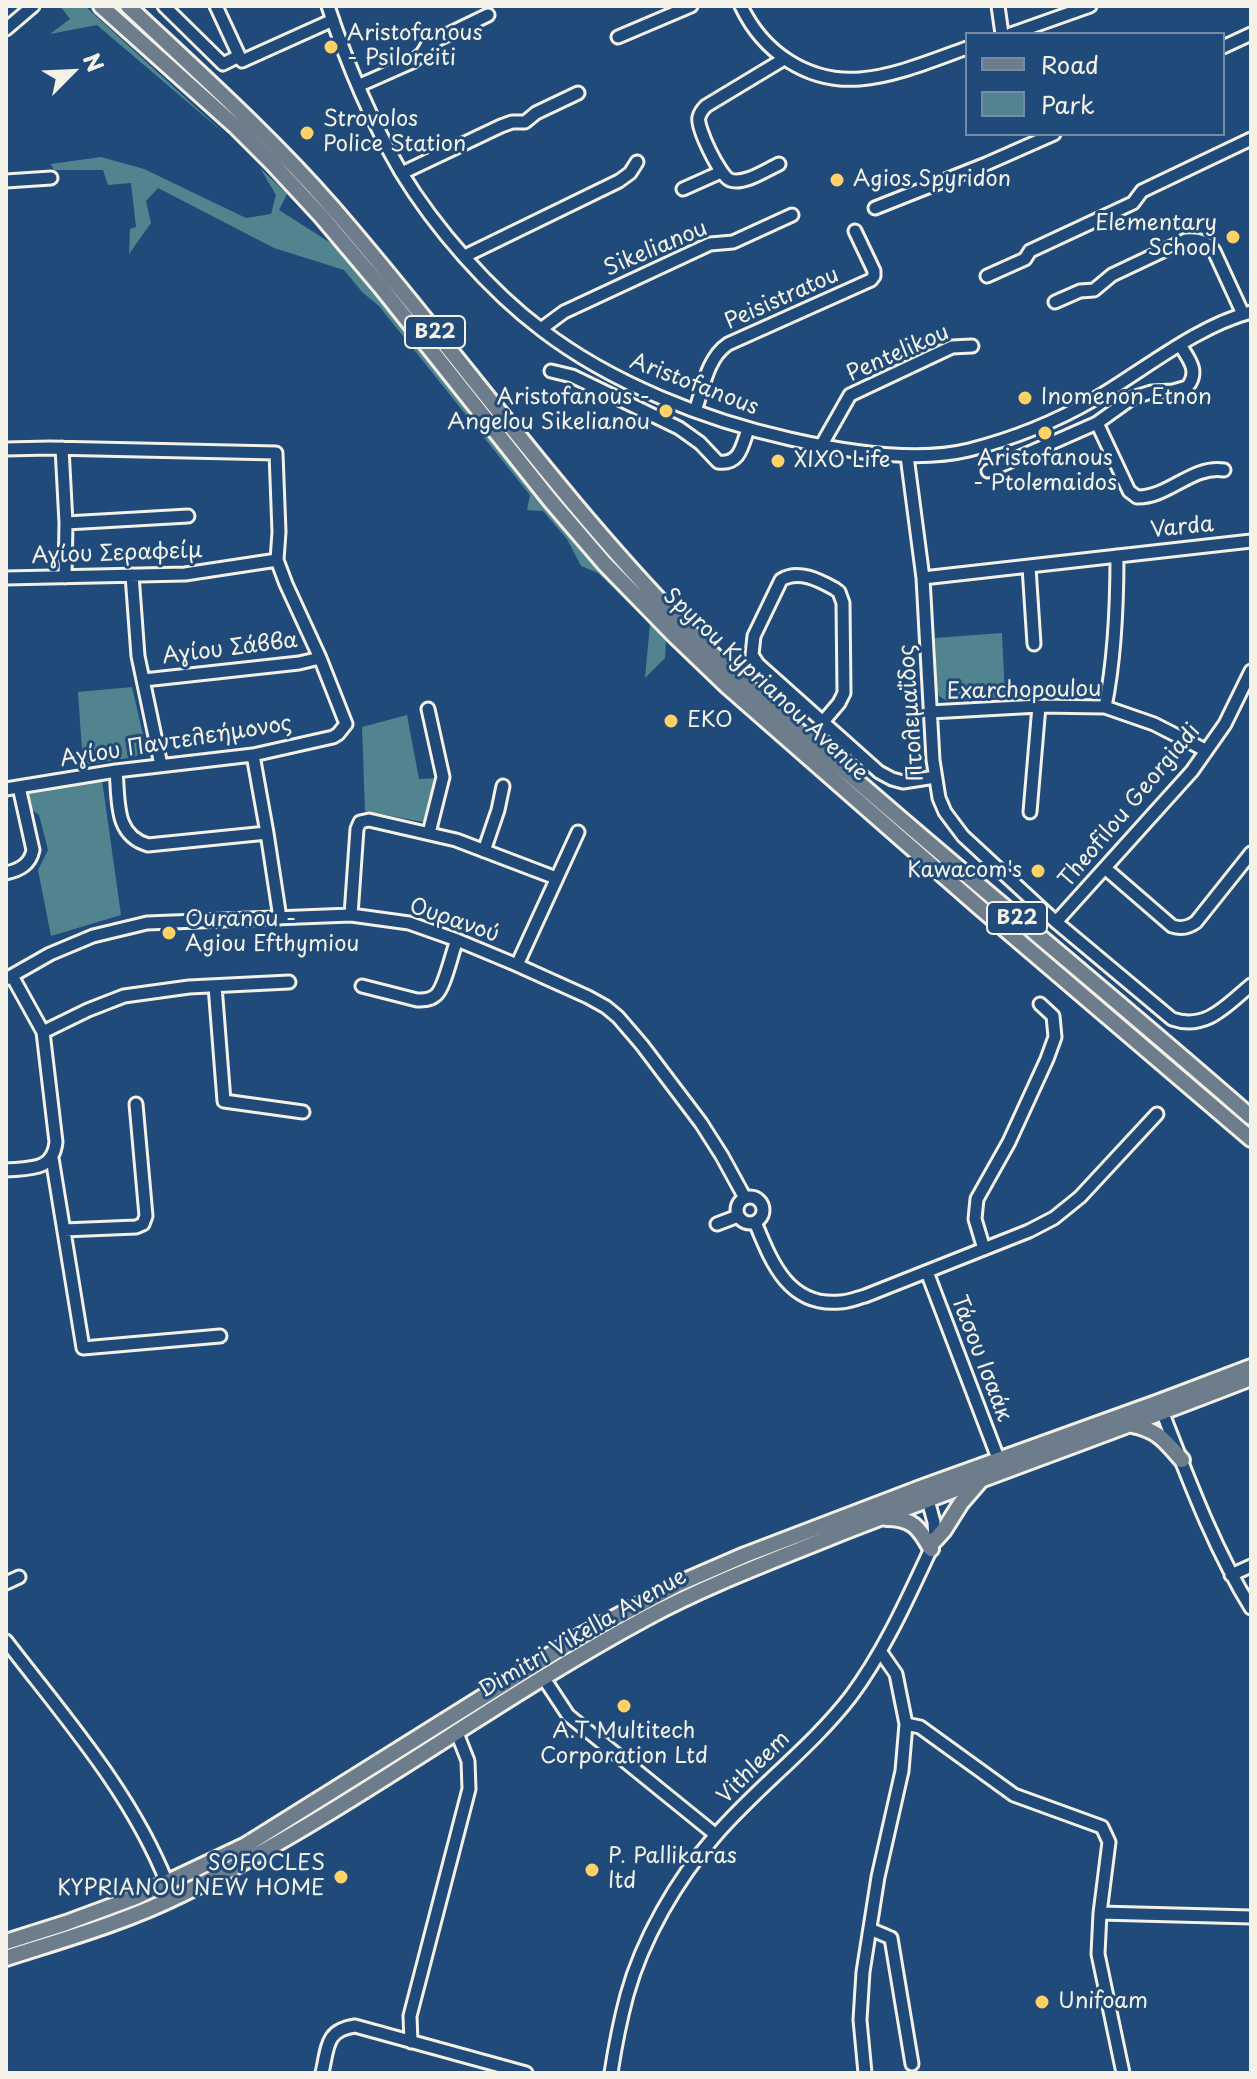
<!DOCTYPE html>
<meta charset="utf-8">
<style>
body{margin:0}
#map{position:relative;width:1257px;height:2079px;overflow:hidden;background:#1f4a7a;font-family:"Playpen Sans",sans-serif}
canvas{display:block}
.frame{position:absolute;inset:0;border:8px solid #f4f1e8;pointer-events:none}
.legend{position:absolute;left:965px;top:32px;width:260px;height:104px;box-sizing:border-box;background:#1f4a7a;border:2px solid #748da6;margin:0;padding:10px 14px;list-style:none;font-size:24px;color:#f4f1e8}
.legend li{display:flex;align-items:center;gap:16px;height:40px}
.legend b{width:40px;border:2px solid #748da6}
.north{position:absolute;left:32px;top:32px;width:80px;height:80px;-webkit-text-stroke:6px #1f4a7a;paint-order:stroke;rotate:66deg;font-size:22px;font-weight:700;line-height:32px;text-align:center;color:#f4f1e8}
.north::after{content:'';display:block;margin:auto;width:28px;height:36px;background:#f4f1e8;clip-path:polygon(50% 0,100% 100%,50% 72%,0 100%)}
</style>
<div id="map">
<canvas width="1257" height="2079"></canvas>
<div class="frame"></div>
<ul class="legend">
<li><b style="height:10px;background:#6d7d8c"></b>Road</li>
<li><b style="height:22px;background:#52848f"></b>Park</li>
</ul>
<div class="north">N</div>
</div>
<script>
const context = document.querySelector('canvas').getContext('2d');
context.lineJoin = 'round';
function fill(path, color) {
  context.fillStyle = color;
  context.fill(path, 'evenodd');
}
function strokePath(path, color, width, dash) {
  context.strokeStyle = color;
  context.lineWidth = width;
  context.lineCap = dash ? 'butt' : 'round';
  context.setLineDash(dash || []);
  context.stroke(path);
}
function drawText(font, color, halo, rows, align = 'center') {
  context.font = font + ' "Playpen Sans",sans-serif';
  context.lineWidth = 6;
  context.setLineDash([]);
  context.textBaseline = 'middle';
  context.strokeStyle = halo;
  context.fillStyle = color;
  for (const [text, x, y, turn = 0] of rows) {
    context.save();
    context.translate(x, y);
    context.rotate((+turn || 0) * Math.PI / 180);
    context.textAlign = isNaN(turn) ? turn : align;
    if (halo) context.strokeText(text, 0, 0);
    context.fillText(text, 0, 0);
    context.restore();
  }
}
fill(new Path2D(`
 M60 6H85L225 134 97 25 50 34 70 19Z
 M101 157 144 169 246 218 271 214 276 195 260 168 287 194 279 210 337 247 521 474 666 640 665 658 645 678 650 624 598 573 581 566 567 539 543 511 527 510 530 495 379 306 363 293 344 270 274 248 158 188 146 201 151 223 129 254 130 229 136 227 131 183 108 185 103 170H54L51 164Z
 M1002 633 1005 697 947 701 939 696 937 691 935 638Z
 M132 687 146 748 135 757 83 765 78 692Z
 M407 715 419 779 439 778 428 823 365 811 362 727Z
 M102 780 121 915 51 936 38 870 48 850 39 815 27 806 31 788Z`), '#52848f');
const minor = new Path2D(`
 M164 6 223 64 239 56
 M216 6 241 60
 M328 6C346 61 372 122 401 172 435 228 490 291 542 330 611 383 705 420 790 439 843 451 916 463 969 450 1012 439 1055 422 1093 400 1143 371 1195 327 1251 312
 M741 6C763 52 807 83 860 79 896 76 933 60 967 48
 M998 6 1002 34
 M6 29 33 6
 M1011 34 1090 6
 M618 37 691 6
 M1223 47 1251 34
 M242 61 333 20
 M360 85 412 62 422 54 428 44 488 15
 M779 164C766 170 744 185 730 180 720 176 696 127 699 117 700 113 703 109 706 106L784 59
 M402 173 501 126 512 122H525L536 113 578 93
 M6 181 51 178
 M683 189 721 172
 M875 208 986 164 1054 134
 M465 256 619 181 630 173 637 162
 M987 276 1025 259 1030 251 1133 203 1142 191 1251 139
 M1055 302 1080 291 1094 290 1112 275 1186 240C1198 239 1206 241 1214 251L1243 314
 M541 329 564 312 710 244 733 242 792 215
 M551 371 572 376 679 428 700 443 718 462C740 465 742 446 748 429
 M695 411C703 389 707 358 728 344L871 280 874 276V271L855 231
 M1097 423 1129 491 1137 497C1168 498 1192 465 1224 470
 M821 446 850 395 952 347 972 346
 M62 448 66 523 65 577
 M6 449 50 448 276 453 279 532 277 560 286 584 320 658 346 724 338 734 333 737 253 755 116 771 6 789
 M907 456 923 578 933 760 939 798 945 812 963 836 1056 922 1172 1019C1206 1031 1227 1005 1251 985
 M988 471 1097 423 1132 398 1151 392 1173 391 1187 387C1200 372 1189 359 1180 345
 M66 523 188 516
 M1029 567 1034 644
 M132 575 138 656 161 765
 M6 578 185 574 277 560
 M923 578 1251 541
 M144 680 299 663 320 658
 M1105 707C1115 658 1117 606 1117 556
 M428 709 443 777 429 833
 M930 712 1039 706 1105 707 1154 724 1205 750
 M822 723 839 703 844 693 843 603 839 592 835 589C819 580 798 569 781 580L754 636 752 655 758 664 879 772 892 779 903 782 935 777
 M253 755 267 833 280 918
 M116 771C119 801 114 835 148 845L267 833
 M1030 812 1039 706
 M484 851 498 810 503 786
 M1105 868 1172 926C1181 929 1188 928 1196 922L1251 853
 M6 873C19 870 30 865 33 850L19 787
 M351 915 357 829 360 822 369 820 456 840 556 878
 M1056 922 1192 771 1225 724 1251 671
 M517 965 578 832
 M6 979 50 954 93 936 147 923 351 915 409 923 457 940 517 965 588 997 606 1007 618 1017 642 1045 701 1123 722 1156 745 1198
 M215 986 224 1101 303 1112
 M362 986 417 1000C424 1000 430 1000 436 995 445 987 452 952 457 940
 M43 1032 88 1010 124 996 189 987 289 982
 M52 1158 83 1348 220 1336
 M6 1170C30 1168 53 1171 56 1142L43 1032 12 976
 M737 1210a13 13 0 1 1 26 0a13 13 0 1 1-26 0Z
 M755 1222C771 1261 788 1307 840 1302 848 1302 857 1298 865 1296L1029 1231 1054 1218 1080 1197 1157 1114
 M717 1224 738 1216
 M64 1230 136 1227 143 1224 146 1216 136 1104
 M984 1249 975 1219 977 1199 1009 1142 1047 1059 1055 1037 1053 1016 1040 1004
 M927 1272 1001 1466
 M1160 1406C1187 1475 1212 1545 1251 1608
 M1231 1575 1251 1566
 M6 1583 19 1577
 M6 1641C65 1718 131 1792 167 1883
 M543 1677 568 1715 716 1835
 M906 1724 920 1727 1014 1795 1102 1827 1109 1842 1100 1913 1098 1954 1123 2073
 M1100 1913 1251 1917
 M870 1929 891 1938 912 2064
 M411 2042 410 2016 469 1789 468 1761 457 1733
 M322 2073C328 2048 325 2030 355 2026L526 2073
 M611 2073C615 2047 620 2021 627 1995 642 1940 677 1879 715 1836 757 1787 811 1748 851 1696 886 1649 910 1593 935 1540L934 1522 926 1493
 M865 2073 860 2020 863 1972 878 1877 902 1771 906 1724 896 1674 880 1651`);
const major = new Path2D(`
 M101 6 235 126 273 164 322 217 381 287 550 500 604 563 676 637 727 686 978 906 1251 1139
 M128 6C197 71 269 135 332 207 452 345 557 496 685 627 739 682 799 731 857 781 987 894 1121 1003 1251 1117
 M1132 1425C1158 1430 1165 1441 1182 1460
 M886 1518C912 1518 919 1527 931 1549
 M935 1540 944 1530 961 1503 980 1481
 M6 1942 66 1923 136 1897 246 1845 582 1635 678 1584 745 1555 923 1487 1159 1402 1251 1367
 M6 1958C65 1939 126 1922 182 1894 344 1815 487 1704 646 1618 707 1585 772 1561 836 1535 974 1481 1113 1432 1251 1378`);
strokePath(minor, '#f4f1e8', 17);
strokePath(major, '#f4f1e8', 20);
strokePath(minor, '#1f4a7a', 11);
strokePath(major, '#6d7d8c', 14);
for (const [x, y, r, color] of [
 [331,47,8,"#ffd166"],
 [307,133,8,"#ffd166"],
 [837,180,8,"#ffd166"],
 [1233,237,8,"#ffd166"],
 [1025,398,8,"#ffd166"],
 [666,411,8,"#ffd166"],
 [1045,433,8,"#ffd166"],
 [778,461,8,"#ffd166"],
 [671,721,8,"#ffd166"],
 [1038,871,8,"#ffd166"],
 [169,933,8,"#ffd166"],
 [624,1706,8,"#ffd166"],
 [592,1870,8,"#ffd166"],
 [341,1877,8,"#ffd166"],
 [1042,2002,8,"#ffd166"]
]) {
  const dot = new Path2D();
  dot.arc(x, y, r, 0, 2 * Math.PI);
  context.fillStyle = color;
  context.fill(dot);
  strokePath(dot, '#1f4a7a', 3);
}
for (const [x, y, w] of [
 [435,332,60],
 [1017,918,60]
]) {
  const box = new Path2D();
  box.roundRect(x - w / 2, y - 16, w, 32, 6);
  context.fillStyle = '#1f4a7a';
  context.fill(box);
  strokePath(box, '#f4f1e8', 2);
}
drawText('bold 20px', '#f4f1e8', null, [
 ["B22",435,332],
 ["B22",1017,918]
]);
drawText('22px', '#f4f1e8', '#1f4a7a', [
 ["Aristofanous",347,34],
 ["- Psiloreiti",347,59],
 ["Strovolos",323,120],
 ["Police Station",323,145],
 ["Agios Spyridon",853,180],
 ["Elementary",1217,224,"right"],
 ["School",1217,249,"right"],
 ["Aristofanous -",650,398,"right"],
 ["Angelou Sikelianou",650,423,"right"],
 ["Inomenon Etnon",1041,398],
 ["Aristofanous",1045,459,"center"],
 ["- Ptolemaidos",1045,484,"center"],
 ["XIXO Life",794,461],
 ["EKO",687,721],
 ["Kawacom's",1022,871,"right"],
 ["Ouranou -",185,920],
 ["Agiou Efthymiou",185,945],
 ["A.T Multitech",624,1732,"center"],
 ["Corporation Ltd",624,1757,"center"],
 ["P. Pallikaras",608,1857],
 ["ltd",608,1882],
 ["SOFOCLES",325,1864,"right"],
 ["KYPRIANOU NEW HOME",325,1889,"right"],
 ["Unifoam",1058,2002]
], 'left');
drawText('22px', '#f4f1e8', '#1f4a7a', [
 ["Sikelianou",656,249,-23],
 ["Peisistratou",782,299,-24],
 ["Pentelikou",898,354,-24],
 ["Aristofanous",694,385,21],
 ["Varda",1182,528,-6],
 ["Αγίου Σεραφείμ",117,554,-2],
 ["Αγίου Σάββα",230,649,-7],
 ["Spyrou Kyprianou Avenue",765,685,43],
 ["Exarchopoulou",1024,691,-1],
 ["Πτολεμαΐδος",912,713,-94],
 ["Αγίου Παντελεήμονος",176,742,-9],
 ["Theofilou Georgiadi",1130,806,-50],
 ["Ουρανού",454,921,19],
 ["Τάσου Ισαάκ",981,1359,69],
 ["Dimitri Vikella Avenue",583,1634,-30],
 ["Vithleem",754,1768,-45]
]);
</script>
